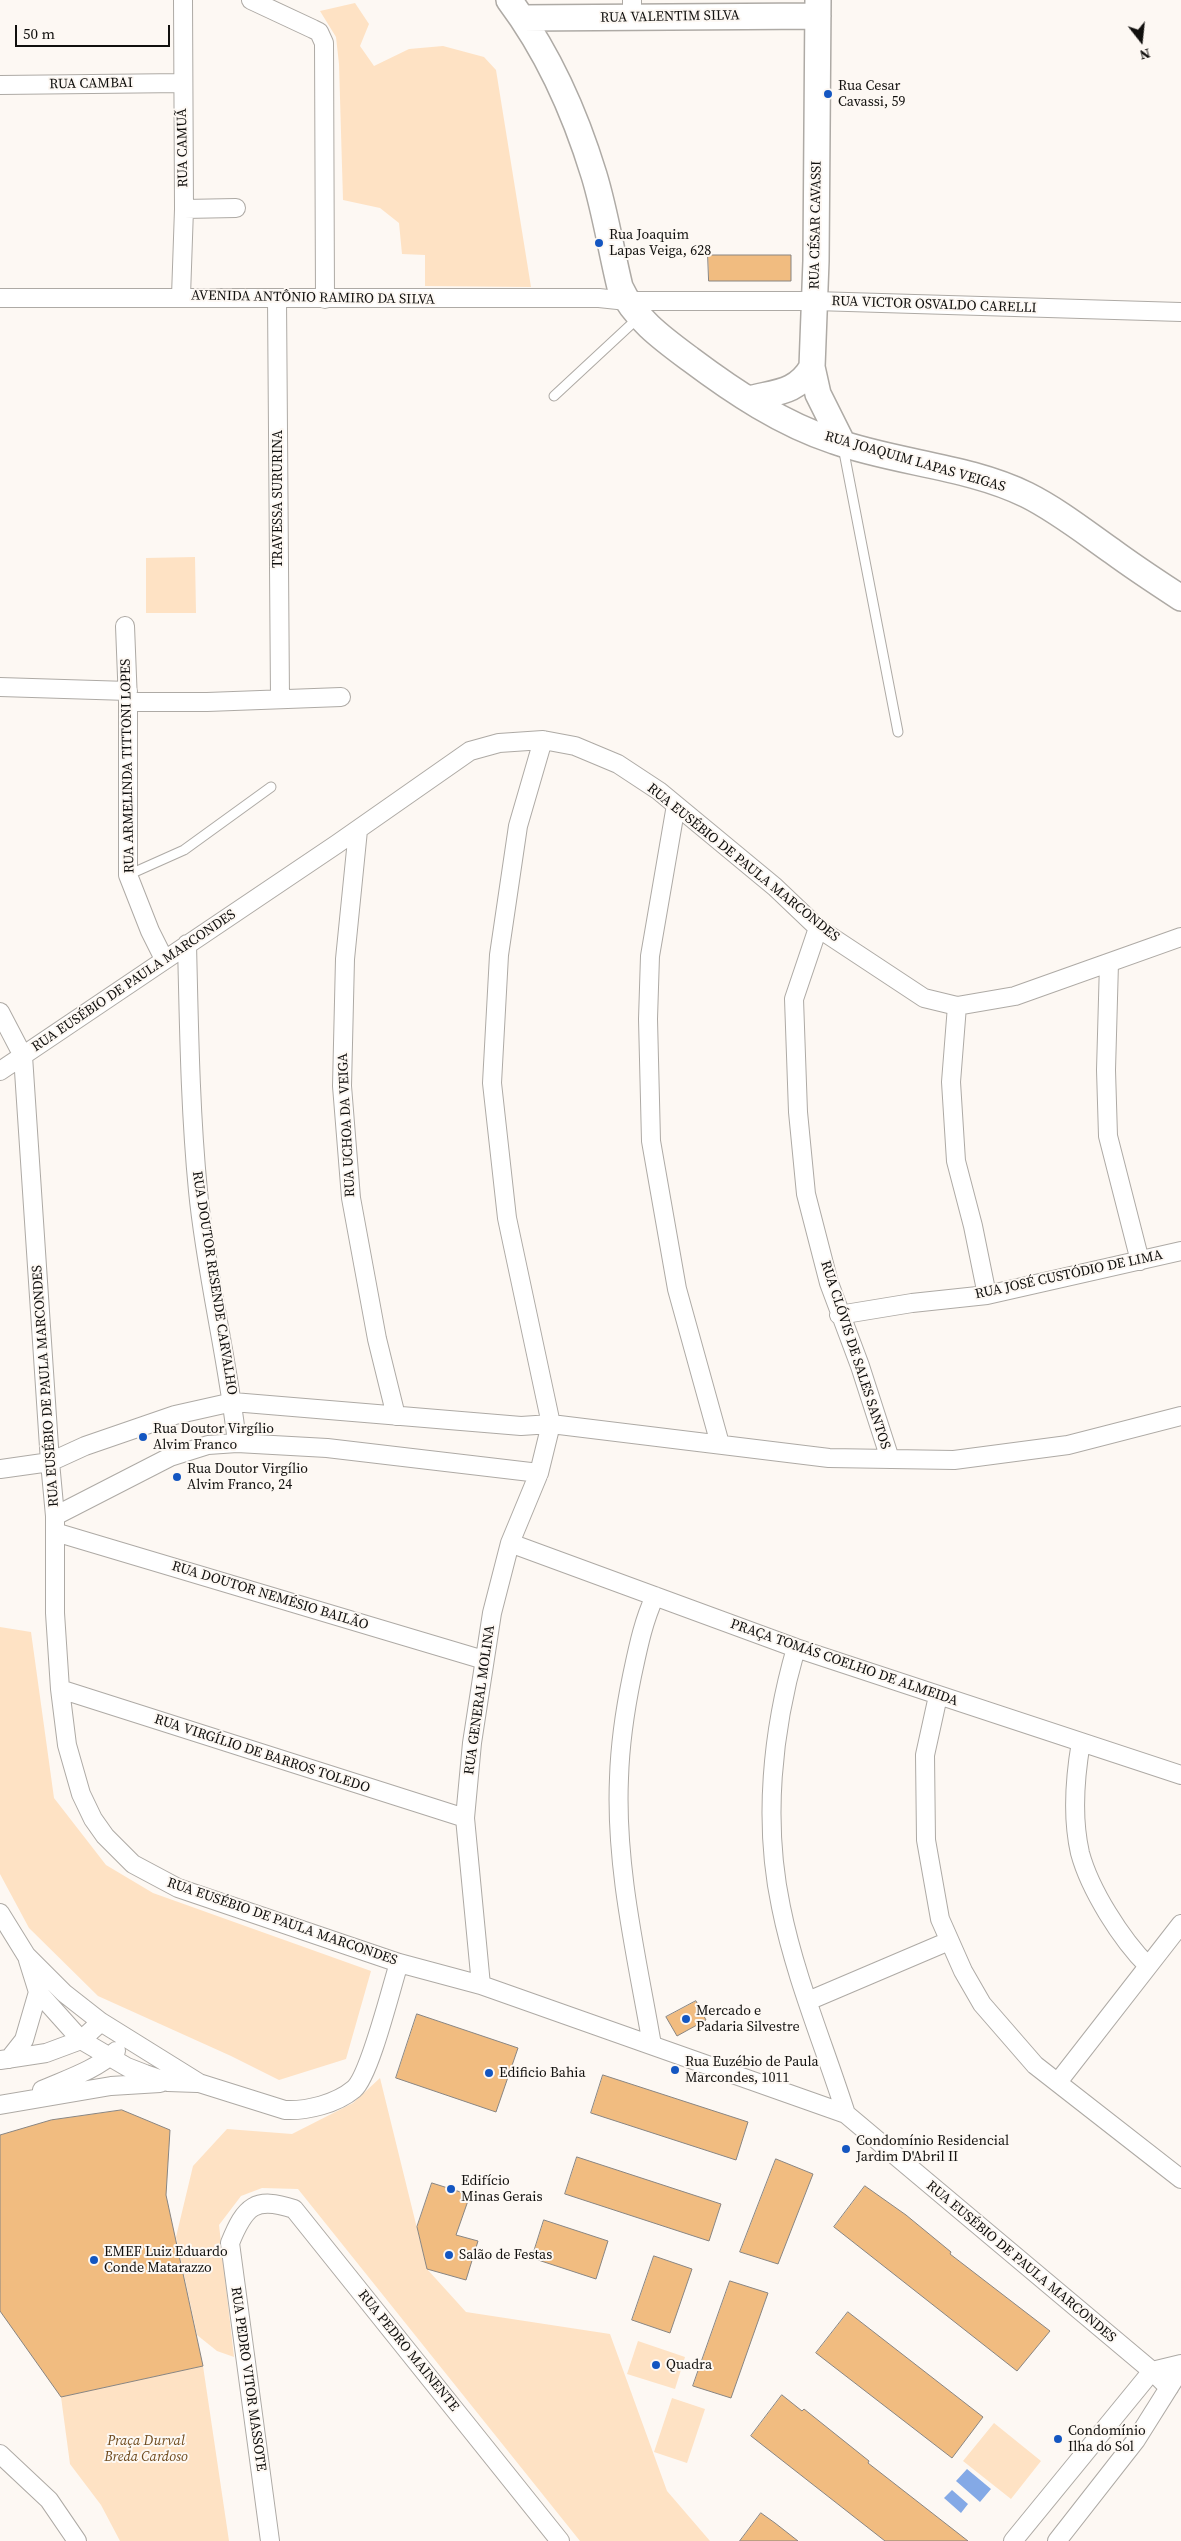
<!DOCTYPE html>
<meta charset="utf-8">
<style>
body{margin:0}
#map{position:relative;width:1181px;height:2541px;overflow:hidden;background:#fdf8f3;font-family:"Source Serif 4",serif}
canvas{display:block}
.north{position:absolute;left:1116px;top:15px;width:50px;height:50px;-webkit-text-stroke:4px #fdf8f3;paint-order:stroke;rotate:164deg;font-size:14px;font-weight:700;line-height:20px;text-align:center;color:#11100e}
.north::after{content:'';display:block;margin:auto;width:18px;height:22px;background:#11100e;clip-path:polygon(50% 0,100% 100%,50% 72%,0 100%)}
.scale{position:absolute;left:15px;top:25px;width:155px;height:22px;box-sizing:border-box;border:2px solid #11100e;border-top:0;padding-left:6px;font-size:15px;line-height:18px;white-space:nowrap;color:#11100e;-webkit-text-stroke:4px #fdf8f3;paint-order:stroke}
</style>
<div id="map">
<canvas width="1181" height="2541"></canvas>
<div class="north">N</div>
<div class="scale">50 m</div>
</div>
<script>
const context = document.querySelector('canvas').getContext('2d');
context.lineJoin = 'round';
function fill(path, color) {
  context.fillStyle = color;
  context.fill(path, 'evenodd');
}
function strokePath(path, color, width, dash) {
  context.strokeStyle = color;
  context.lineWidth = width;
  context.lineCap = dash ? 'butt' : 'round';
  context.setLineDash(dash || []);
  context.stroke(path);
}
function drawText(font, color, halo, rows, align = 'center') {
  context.font = font + ' "Source Serif 4",serif';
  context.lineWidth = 4;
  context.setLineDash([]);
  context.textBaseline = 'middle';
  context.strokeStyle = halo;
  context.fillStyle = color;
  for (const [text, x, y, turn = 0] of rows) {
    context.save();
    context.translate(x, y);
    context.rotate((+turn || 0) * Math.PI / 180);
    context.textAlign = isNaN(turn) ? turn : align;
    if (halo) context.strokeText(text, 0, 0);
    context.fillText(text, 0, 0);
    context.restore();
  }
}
fill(new Path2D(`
 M355 3 369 24 360 46 374 66 409 49 443 46 484 57 496 70 531 287 425 286V255L402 254 399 223 380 208 343 200 339 64 336 37 320 11Z
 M195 557 196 613H146V558Z
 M0 1627 31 1632 54 1798 106 1865 153 1893 371 1971 346 2059 279 2080 231 2056 98 1996 29 1928 0 1874Z
 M380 2078 427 2269 466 2312 610 2334 667 2491 710 2541H580L298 2189 262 2188 241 2196 219 2225 234 2357 217 2351 197 2335 176 2237 193 2166 227 2129 292 2134 353 2103Z
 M638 2341 685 2357 675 2389 627 2374Z
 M203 2366 229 2541H120L101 2505 70 2464 61 2397Z
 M672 2398 705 2409 687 2463 654 2452Z
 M994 2423 1041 2461 1011 2499 963 2461Z`), '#fee2c4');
fill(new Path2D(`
 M967 2469 991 2489 980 2502 956 2481Z
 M952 2490 968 2504 961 2513 944 2498Z`), '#84a9e6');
const building = new Path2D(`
 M708 255H791V281H709Z
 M696 2001 706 2020 677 2036 666 2017Z
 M417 2014 518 2048 496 2112 396 2078Z
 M603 2075 748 2122 736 2160 591 2113Z
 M122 2110 170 2130 166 2195 203 2366 61 2397 0 2311V2135L51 2120Z
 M577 2157 721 2204 709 2241 565 2194Z
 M776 2159 813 2174 778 2264 740 2252Z
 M432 2183 470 2195 456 2235 478 2241 466 2280 427 2269 417 2227Z
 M865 2186 906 2215 951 2252 950 2254 1050 2331 1017 2371 834 2227Z
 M544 2220 608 2241 596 2279 532 2258Z
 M654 2256 692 2269 670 2333 632 2320Z
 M730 2281 768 2293 731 2398 693 2386Z
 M848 2312 983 2417 952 2458 816 2353Z
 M782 2395 802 2411 804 2409 869 2461 868 2463 968 2541H885L765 2447 751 2436Z
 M761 2513 775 2523 798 2541H740Z`);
fill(building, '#f1bc80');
strokePath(building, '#898581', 1);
const service = new Path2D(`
 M554 396 638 318
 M843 447 898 732
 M128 875 184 850 271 787`);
const minor = new Path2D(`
 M251 0 313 29 319 32 324 43 325 299
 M632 17V0
 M0 85 183 83
 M184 209 236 208
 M181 296 184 209 183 0
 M0 298H599L627 301H815L1181 312
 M277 299 280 699
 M125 626 128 702V875L150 931 164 959
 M0 687 128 691
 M128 702H207L341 697
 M676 805 650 956 648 1019 651 1141 677 1289 720 1444
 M358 830 345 959 342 1086 351 1198 377 1339 396 1416
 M818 928 794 999 798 1112 806 1194 829 1283 860 1366 890 1459
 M187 944C189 1026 190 1109 198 1191 206 1275 228 1358 237 1443
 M1109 963 1106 1070 1108 1136 1140 1261
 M957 1006 951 1082 956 1161 973 1226 987 1295
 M0 1012 23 1056 50 1462 55 1516V1613L60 1689 67 1745 81 1794 93 1819 105 1836 133 1864 178 1888 399 1963 481 1985 846 2114 1152 2371 1169 2388
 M0 1071 337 844 470 751 499 743 543 740 575 746 618 764 659 791 775 887 818 928 924 998 957 1006 1015 996 1181 937
 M839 1315 912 1303 987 1295 1181 1251
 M0 1469 50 1462 85 1446 175 1415 233 1402 521 1426 551 1424 829 1458 954 1460 1068 1445 1181 1416
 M55 1516 170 1457 208 1445 237 1443 327 1448 539 1473
 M55 1532 484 1660
 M510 1543 796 1648 1181 1775
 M796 1648C772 1731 763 1822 781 1907 795 1977 824 2045 846 2114
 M60 1689 465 1818
 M938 1696 925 1755 926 1840 940 1919 963 1971 982 2004 1035 2065 1181 2179
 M1081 1742C1075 1777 1072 1818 1080 1853 1090 1890 1121 1939 1148 1966
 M0 1913 26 1955 64 1993 101 2022 199 2083 285 2110C307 2111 336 2104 354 2089 370 2075 391 1988 399 1963
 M28 1960 38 1992 81 2040 127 2067 145 2074 168 2082 197 2083
 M481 1985 465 1818 472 1743 492 1613 510 1543 539 1473 551 1424 507 1218 492 1083 499 955 518 826 543 740
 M808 2001 949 1941
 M652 2045C637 1958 615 1868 619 1778 620 1744 625 1710 632 1676 638 1648 643 1622 655 1596
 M9 2059 24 2040 38 1992
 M0 2060 46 2053 81 2040 101 2022
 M1058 2082 1181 1924
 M42 2090C67 2079 96 2070 116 2051
 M0 2105 111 2086 160 2083
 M0 2454 49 2500 77 2541
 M270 2541 230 2243C245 2206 255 2196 294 2209L560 2541
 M1013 2541 1152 2371 1181 2364
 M1057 2541 1136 2440 1175 2378`);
const secondary = new Path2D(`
 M509 0C548 52 575 113 594 175 605 211 611 250 620 287 634 318 663 339 690 359 734 392 782 424 834 441 896 463 968 466 1027 495 1057 510 1085 532 1112 551 1135 568 1158 583 1181 598
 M818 0 816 261 812 367 818 394 843 444
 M522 18 818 16
 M749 399C776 392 797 393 812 367`);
strokePath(service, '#aeaaa5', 11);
strokePath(minor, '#aeaaa5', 20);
strokePath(secondary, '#aeaaa5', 28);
strokePath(service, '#fff', 9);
strokePath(minor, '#fff', 18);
strokePath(secondary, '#fff', 25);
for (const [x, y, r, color] of [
 [828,94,5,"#1456c1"],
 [599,243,5,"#1456c1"],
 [143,1437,5,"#1456c1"],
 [177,1477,5,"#1456c1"],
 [686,2019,5,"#1456c1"],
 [675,2070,5,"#1456c1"],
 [489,2073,5,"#1456c1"],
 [846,2149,5,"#1456c1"],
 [451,2189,5,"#1456c1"],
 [449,2255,5,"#1456c1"],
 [94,2260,5,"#1456c1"],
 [656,2365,5,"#1456c1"],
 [1058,2439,5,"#1456c1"]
]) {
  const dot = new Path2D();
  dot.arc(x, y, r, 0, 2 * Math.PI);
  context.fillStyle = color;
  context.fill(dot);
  strokePath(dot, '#fdf8f3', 2);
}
drawText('14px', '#11100e', '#fdf8f3', [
 ["RUA VALENTIM SILVA",670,17,-1],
 ["RUA CAMBAI",91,84,-1],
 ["RUA CAMUÃ",183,148,-91],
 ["RUA CÉSAR CAVASSI",816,225,-89],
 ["AVENIDA ANTÔNIO RAMIRO DA SILVA",313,298,1],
 ["RUA VICTOR OSVALDO CARELLI",934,305,2],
 ["RUA JOAQUIM LAPAS VEIGAS",915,462,16],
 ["TRAVESSA SURURINA",278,499,-90],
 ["RUA ARMELINDA TITTONI LOPES",128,766,-91],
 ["RUA EUSÉBIO DE PAULA MARCONDES",743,863,39],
 ["RUA EUSÉBIO DE PAULA MARCONDES",134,981,-34],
 ["RUA UCHOA DA VEIGA",347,1125,-93],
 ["RUA JOSÉ CUSTÓDIO DE LIMA",1069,1275,-12],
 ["RUA DOUTOR RESENDE CARVALHO",214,1283,81],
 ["RUA CLÓVIS DE SALES SANTOS",855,1355,72],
 ["RUA EUSÉBIO DE PAULA MARCONDES",46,1386,-94],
 ["RUA DOUTOR NEMÉSIO BAILÃO",270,1596,17],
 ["PRAÇA TOMÁS COELHO DE ALMEIDA",844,1663,19],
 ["RUA GENERAL MOLINA",480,1700,-82],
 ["RUA VIRGÍLIO DE BARROS TOLEDO",262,1754,18],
 ["RUA EUSÉBIO DE PAULA MARCONDES",282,1922,19],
 ["RUA EUSÉBIO DE PAULA MARCONDES",1021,2262,40],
 ["RUA PEDRO MAINENTE",408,2351,51],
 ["RUA PEDRO VITOR MASSOTE",248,2379,82]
]);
drawText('14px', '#11100e', '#fdf8f3', [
 ["Rua Cesar",838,86],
 ["Cavassi, 59",838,102],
 ["Rua Joaquim",609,235],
 ["Lapas Veiga, 628",609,251],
 ["Rua Doutor Virgílio",153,1429],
 ["Alvim Franco",153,1445],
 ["Rua Doutor Virgílio",187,1469],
 ["Alvim Franco, 24",187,1485],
 ["Mercado e",696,2011],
 ["Padaria Silvestre",696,2027],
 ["Rua Euzébio de Paula",685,2062],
 ["Marcondes, 1011",685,2078],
 ["Edificio Bahia",499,2073],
 ["Condomínio Residencial",856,2141],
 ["Jardim D'Abril II",856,2157],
 ["Edifício",461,2181],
 ["Minas Gerais",461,2197],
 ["EMEF Luiz Eduardo",104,2252],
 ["Conde Matarazzo",104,2268],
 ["Salão de Festas",459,2255],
 ["Quadra",666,2365],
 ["Condomínio",1068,2431],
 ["Ilha do Sol",1068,2447]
], 'left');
drawText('italic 14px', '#6f4b1e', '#fdf8f3', [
 ["Praça Durval",146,2441],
 ["Breda Cardoso",146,2457]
]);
</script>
